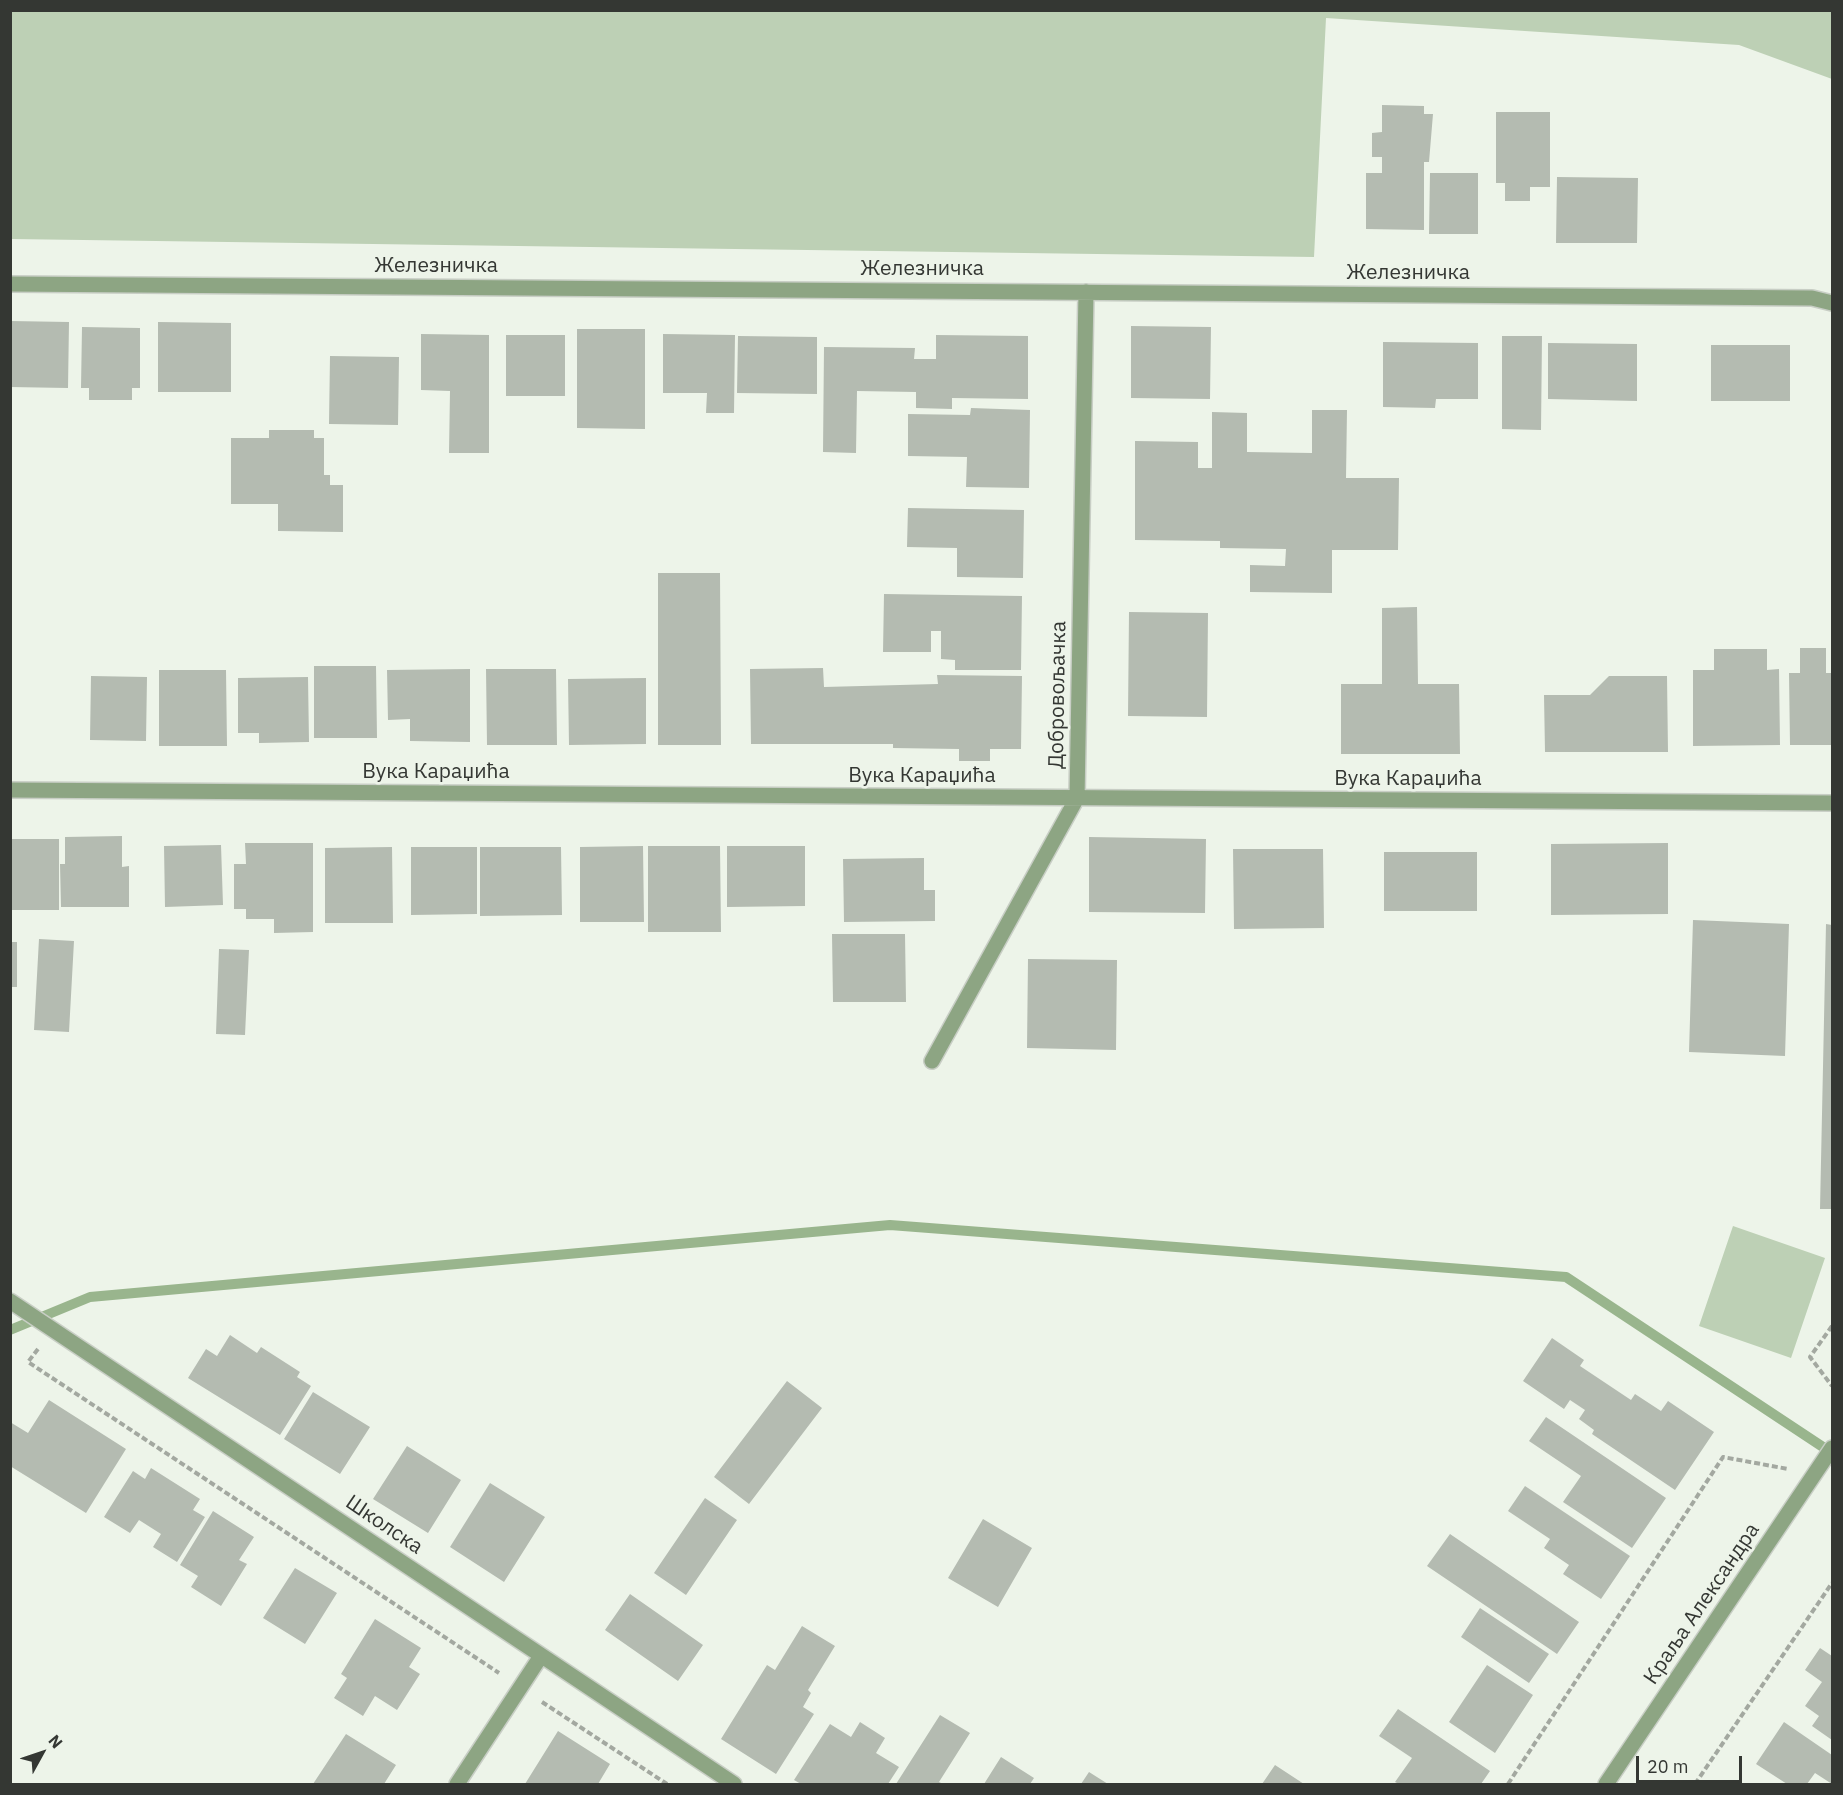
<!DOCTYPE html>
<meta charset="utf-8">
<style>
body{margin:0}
#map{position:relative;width:1843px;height:1795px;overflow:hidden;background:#edf4e9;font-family:"IBM Plex Sans",sans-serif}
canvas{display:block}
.frame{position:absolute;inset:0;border:12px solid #343733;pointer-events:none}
.north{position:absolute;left:12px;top:1723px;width:60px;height:60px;-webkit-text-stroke:4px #edf4e9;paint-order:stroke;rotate:50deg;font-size:16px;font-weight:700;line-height:24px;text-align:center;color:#343733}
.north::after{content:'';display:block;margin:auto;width:21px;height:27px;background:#343733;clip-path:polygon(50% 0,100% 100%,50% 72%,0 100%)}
.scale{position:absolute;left:1636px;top:1756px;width:106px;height:27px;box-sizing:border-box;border:3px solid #343733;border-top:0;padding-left:8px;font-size:18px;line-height:21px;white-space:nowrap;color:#343733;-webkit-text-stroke:4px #edf4e9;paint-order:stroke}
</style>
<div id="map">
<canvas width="1843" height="1795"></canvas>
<div class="frame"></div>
<div class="north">N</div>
<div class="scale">20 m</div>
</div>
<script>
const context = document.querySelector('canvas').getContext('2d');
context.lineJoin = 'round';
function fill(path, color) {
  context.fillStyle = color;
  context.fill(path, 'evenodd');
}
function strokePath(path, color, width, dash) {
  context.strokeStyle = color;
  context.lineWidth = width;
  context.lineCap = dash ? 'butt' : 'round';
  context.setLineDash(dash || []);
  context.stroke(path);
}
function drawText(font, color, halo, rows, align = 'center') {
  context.font = font + ' "IBM Plex Sans",sans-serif';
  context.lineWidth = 5;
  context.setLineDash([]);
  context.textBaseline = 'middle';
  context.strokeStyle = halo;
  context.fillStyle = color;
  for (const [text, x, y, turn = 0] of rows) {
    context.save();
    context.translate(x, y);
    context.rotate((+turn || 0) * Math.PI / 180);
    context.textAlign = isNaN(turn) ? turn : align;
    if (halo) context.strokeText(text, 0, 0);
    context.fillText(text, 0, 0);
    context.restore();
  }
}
fill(new Path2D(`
 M11 10H1832V79L1739 45 1326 18 1314 257 11 239Z
 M1733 1226 1825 1258 1791 1358 1699 1326Z`), '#bdd0b5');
strokePath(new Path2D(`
 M10 1330 90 1297 890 1225 1566 1277 1832 1453`), '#99b58d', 10);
fill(new Path2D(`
 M1382 105 1424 106V114H1433L1429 162H1424V230L1366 229V173H1382V157H1372V133L1382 132Z
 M1496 112H1550V187H1530V201H1505V183H1496Z
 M1430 173H1478V234H1429Z
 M1557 177 1638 178 1637 243H1556Z
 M10 321 69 322 68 388 10 387Z
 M158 322 231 323V392H158Z
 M1131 326 1211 327 1210 399 1131 398Z
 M82 327 140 328V388H132V400H89V388H81Z
 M577 329H645V429L577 428Z
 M421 334 489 335V453H449L450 391 421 390Z
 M663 334 735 335 734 413H706L707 393H663Z
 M506 335H565V396H506Z
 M936 335 1028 336V399L952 398V409L916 408V392L857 391 856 453 823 452 824 347 915 348 914 359H936Z
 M738 336 817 337V394L737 393Z
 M1502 336H1542L1541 430 1502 429Z
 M1383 342 1478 343V399H1436L1435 408 1383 407Z
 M1548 343 1637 344V401L1548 399Z
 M1711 345H1790V401H1711Z
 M330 356 399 357 398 425 329 424Z
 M971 408 1030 410 1029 488 966 487 967 457 908 456V414L970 415Z
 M1312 410H1347L1346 478H1399L1398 550H1332V593L1250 592V565L1285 566 1286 549 1220 548V541L1135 540V441L1198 442V468H1212V412L1247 413V452L1312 453Z
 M269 430H314V438H324V475H330V485H343V532L278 531V504H231V438H269Z
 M908 508 1024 510 1023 578 957 577V548L907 547Z
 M658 573H720L721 745H658Z
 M884 594 1022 596 1021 670H955V660L941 659V631H931V652H883Z
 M1417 607 1418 684H1459L1460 754H1341V684H1382V608Z
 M1129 612 1208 613 1207 717 1128 716Z
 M1800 648H1826V673H1832V745H1790L1789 673H1800Z
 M1714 649H1767V670L1779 669 1780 745 1693 746V670H1714Z
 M314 666H376L377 738H314Z
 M823 668 824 687 938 684 937 675 1022 676 1021 749H990V761H959V749L893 748V744H751L750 669Z
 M470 669V742L410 741V719L388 720 387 670Z
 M486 669H556L557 745H487Z
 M159 670H226L227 746H159Z
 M91 676 147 677 146 741 90 740Z
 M1609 676H1667L1668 752H1545L1544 695H1590Z
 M308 677 309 742 259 743V733H238V678Z
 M646 678V744L569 745 568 679Z
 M122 836V867L129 866V907H61L60 864H65V837Z
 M1089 837 1206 839 1205 913 1089 912Z
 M10 839H59V910H10Z
 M245 843H313V932L274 933V919H246V909H234V864H246Z
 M1668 843V914L1551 915V844Z
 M221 845 223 905 165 907 164 846Z
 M643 846 644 922H580V847Z
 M648 846H720L721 932H648Z
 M727 846H805V906L727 907Z
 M392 847 393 923H325V848Z
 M411 847H477V914L411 915Z
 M480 847H561L562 915 480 916Z
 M1233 849H1323L1324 928 1234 929Z
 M1384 852H1477V911H1384Z
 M924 858V890H935V921L844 922 843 859Z
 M1693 920 1789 924 1785 1056 1689 1052Z
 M1826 924 1832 925V1209H1820Z
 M832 934H905L906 1002H833Z
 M39 939 74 941 69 1032 34 1030Z
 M10 942H17V987H10Z
 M219 949 249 950 245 1035 216 1034Z
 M1028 959 1117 960 1116 1050 1027 1048Z
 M230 1335 257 1353 261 1347 300 1372 297 1377 311 1386 280 1435 188 1378 206 1349 217 1356Z
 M1552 1338 1584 1360 1580 1366 1631 1400 1635 1394 1661 1411 1668 1401 1714 1432 1675 1490 1592 1434 1594 1430 1579 1419 1585 1410 1570 1400 1564 1409 1523 1381Z
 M787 1381 822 1408 749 1504 714 1477Z
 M313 1392 370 1427 340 1474 284 1439Z
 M49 1400 126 1449 86 1513 10 1466V1422L28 1433Z
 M1546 1417 1666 1498 1632 1548 1563 1502 1581 1476 1529 1441Z
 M407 1446 461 1480 428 1533 373 1499Z
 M151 1468 200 1499 193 1510 205 1517 177 1562 153 1547 161 1534 139 1520 130 1533 104 1517 133 1471 145 1479Z
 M490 1483 545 1517 504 1582 450 1547Z
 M1525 1486 1630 1556 1601 1599 1563 1574 1569 1565 1544 1548 1550 1539 1508 1511Z
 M705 1498 737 1520 686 1595 654 1573Z
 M213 1511 254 1537 239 1560 247 1564 221 1606 191 1587 198 1576 180 1565Z
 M983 1519 1032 1548 998 1607 948 1578Z
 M1450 1534 1579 1622 1557 1654 1427 1566Z
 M295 1568 337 1593 305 1644 263 1618Z
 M630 1594 703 1645 678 1681 605 1630Z
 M1480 1608 1549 1654 1529 1683 1461 1637Z
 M375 1619 421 1648 409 1667 420 1674 397 1710 375 1696 363 1716 334 1698 347 1678 341 1674Z
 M802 1626 835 1646 808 1690 811 1693 803 1707 814 1714 776 1774 721 1739 767 1665 775 1670Z
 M1820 1648 1832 1656V1740L1812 1726 1819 1716 1805 1706 1822 1682 1805 1670Z
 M1487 1665 1533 1695 1495 1753 1449 1722Z
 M1398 1709 1490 1771 1481 1784H1399L1395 1782 1412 1758 1379 1736Z
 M940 1715 970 1733 939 1782 943 1784H896Z
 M860 1722 885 1738 876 1753 899 1767 888 1784H801L794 1780 830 1724 851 1737Z
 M1784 1722 1832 1755V1784L1815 1773 1807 1784H1787L1756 1764Z
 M558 1731 610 1764 598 1784H525Z
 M346 1734 396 1765 384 1784H313Z
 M1001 1757 1034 1778 1030 1784H984Z
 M1275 1765 1304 1784H1262Z
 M1089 1772 1108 1784H1081Z`), '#b4bbb1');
const minor = new Path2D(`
 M10 284 1812 298 1832 303
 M10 790 1832 803
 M932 1061 1077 798 1086 292
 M10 1301 734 1784
 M457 1784 541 1656
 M1606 1784 1832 1448`);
strokePath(minor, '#c8cec5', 18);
strokePath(new Path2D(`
 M1832 1326 1810 1357 1832 1386
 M38 1349 28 1362 499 1673
 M542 1702 667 1784
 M1508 1784 1723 1457 1788 1469
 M1695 1784 1832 1583`), '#a3a8a0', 4, [6, 3]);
strokePath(minor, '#8da583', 15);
drawText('21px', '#343733', '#edf4e9', [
 ["Железничка",436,266],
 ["Железничка",922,269],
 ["Железничка",1408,273],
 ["Добровољачка",1058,695,-89],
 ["Вука Караџића",436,772],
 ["Вука Караџића",922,776],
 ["Вука Караџића",1408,779],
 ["Школска",384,1525,34],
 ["Краља Александра",1702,1604,-56]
]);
</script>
